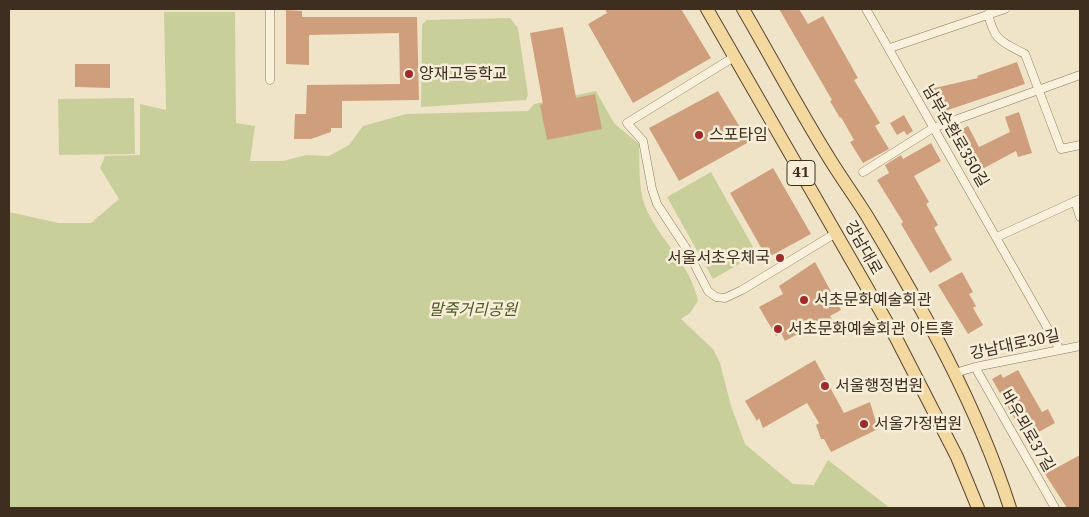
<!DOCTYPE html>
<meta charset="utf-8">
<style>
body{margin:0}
#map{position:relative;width:1089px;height:517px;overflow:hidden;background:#f0e4c8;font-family:"Noto Serif",serif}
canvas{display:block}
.frame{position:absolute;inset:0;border:10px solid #3d2e20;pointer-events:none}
</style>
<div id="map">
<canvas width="1089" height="517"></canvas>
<div class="frame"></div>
</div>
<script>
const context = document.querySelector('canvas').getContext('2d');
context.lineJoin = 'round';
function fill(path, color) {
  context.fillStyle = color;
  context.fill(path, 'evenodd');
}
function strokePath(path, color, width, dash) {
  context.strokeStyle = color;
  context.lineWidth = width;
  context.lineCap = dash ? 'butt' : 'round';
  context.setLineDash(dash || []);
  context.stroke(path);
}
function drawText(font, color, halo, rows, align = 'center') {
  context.font = font + ' "Noto Serif","Noto Sans KR",serif';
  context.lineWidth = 5;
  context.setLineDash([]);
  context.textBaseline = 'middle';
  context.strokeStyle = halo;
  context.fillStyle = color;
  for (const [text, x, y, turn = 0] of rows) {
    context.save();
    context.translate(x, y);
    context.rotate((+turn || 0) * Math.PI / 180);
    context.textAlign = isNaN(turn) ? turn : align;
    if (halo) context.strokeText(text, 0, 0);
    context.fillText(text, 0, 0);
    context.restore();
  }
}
fill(new Path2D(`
 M164 12H235L236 123 255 126 250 161H283L306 155 329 156 349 145 363 126 406 114 528 111 534 104 596 91 614 123 639 144C640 164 638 187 645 206 659 240 691 264 698 301L690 313 681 319 713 349 720 363 731 406 745 444 793 484 814 485 828 460 890 508H9V212L59 223H91L119 199 100 168 105 156 140 155V104L166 110Z
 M510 18 518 28 528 95 526 100 421 107 422 25 426 20Z
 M134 98 135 154 59 155 58 99Z
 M711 172 757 254 713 279 667 197Z`), '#c9cf9b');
fill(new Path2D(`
 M605 9H681L711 58 633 103 588 24 607 13Z
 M779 9H799L808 24 823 16 858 78 854 80 880 123 875 126 889 149 863 163 850 142 854 140 841 117 840 118 830 101 832 100Z
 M286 10 302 11V17H417L419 100 342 101V128H331V132L311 139H294L295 114H306L307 85 400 84 399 33 309 35V65L286 64Z
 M563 27 576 98 595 94 602 129 547 140 540 105 543 104 530 33Z
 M1017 62 1025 84 948 110 949 113 940 115 926 90 978 78 977 76Z
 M75 64H110V88L75 87Z
 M718 91 749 142 679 181 649 128Z
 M1019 112 1032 153 1018 157 1016 151 971 175 950 136 968 126 979 147 1010 132 1005 117Z
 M904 115 913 131 907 135 904 131 897 135 890 123Z
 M931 143 941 161 914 176 929 202 926 204 938 225 934 228 952 260 930 273 901 224 903 222 877 180 889 173 885 165 901 155 903 159Z
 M773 168 811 234 767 258 730 193Z
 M815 262 841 310 830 316 833 321 806 336 803 331 785 341 781 333 776 336 759 307 783 294 779 286Z
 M962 272 973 292 969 294 976 306 973 308 983 325 968 334 938 285Z
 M815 360 844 413 870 402 878 429 831 452 824 439H821L816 425 819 423 807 403 763 428 759 418 757 421 745 401Z
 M1018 370 1042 412 1048 409 1055 423 1026 439 992 379 1001 374 1003 378Z
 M1080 455V508H1067L1045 474Z`), '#cf9f7d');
const minor = new Path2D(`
 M270 9V80
 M866 9 1060 350
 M988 14C995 42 1001 41 1025 54L1061 149 1080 145
 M890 48 1005 9
 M734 57 627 123 643 141 652 189 657 204 686 248 708 291 716 297 725 298 742 290 836 233
 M863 172 933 128 1080 75
 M1075 201 1080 217
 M997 237 1080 199
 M975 367 1055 508
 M955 373 975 367 1080 346`);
const primary = new Path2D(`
 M707 9 896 338 957 457 978 508
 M743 9C771 57 797 106 826 153 839 175 854 195 867 216 923 309 977 405 1010 508`);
strokePath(minor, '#8d765c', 9);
strokePath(primary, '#5b4430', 14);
strokePath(minor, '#faf1dc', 8);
strokePath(primary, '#f3d9a0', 12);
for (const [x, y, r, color] of [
 [409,74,5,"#9e2a2b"],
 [699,135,5,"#9e2a2b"],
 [780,258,5,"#9e2a2b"],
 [804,300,5,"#9e2a2b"],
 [778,329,5,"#9e2a2b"],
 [825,386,5,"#9e2a2b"],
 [864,424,5,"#9e2a2b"]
]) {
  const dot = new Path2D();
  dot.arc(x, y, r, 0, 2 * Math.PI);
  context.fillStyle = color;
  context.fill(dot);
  strokePath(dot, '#f7eed8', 2);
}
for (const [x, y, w] of [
 [801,173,28]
]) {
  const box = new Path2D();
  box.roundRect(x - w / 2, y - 12.5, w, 25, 4);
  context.fillStyle = '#f7eed8';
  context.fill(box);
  strokePath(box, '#3d2e20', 1);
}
drawText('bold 15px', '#3d2e20', null, [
 ["41",801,173]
]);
drawText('16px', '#3d2e20', '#f7eed8', [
 ["양재고등학교",419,74],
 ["스포타임",709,135],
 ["서울서초우체국",770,258,"right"],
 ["서초문화예술회관",814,300],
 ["서초문화예술회관 아트홀",788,329],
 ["서울행정법원",835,386],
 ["서울가정법원",874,424]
], 'left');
drawText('16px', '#3d2e20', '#f7eed8', [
 ["남부순환로350길",955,136,60],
 ["강남대로",863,248,61],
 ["강남대로30길",1015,345,-12],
 ["바우뫼로37길",1027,431,60]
]);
drawText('italic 16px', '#4d5a26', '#f7eed8', [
 ["말죽거리공원",473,310]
]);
</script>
